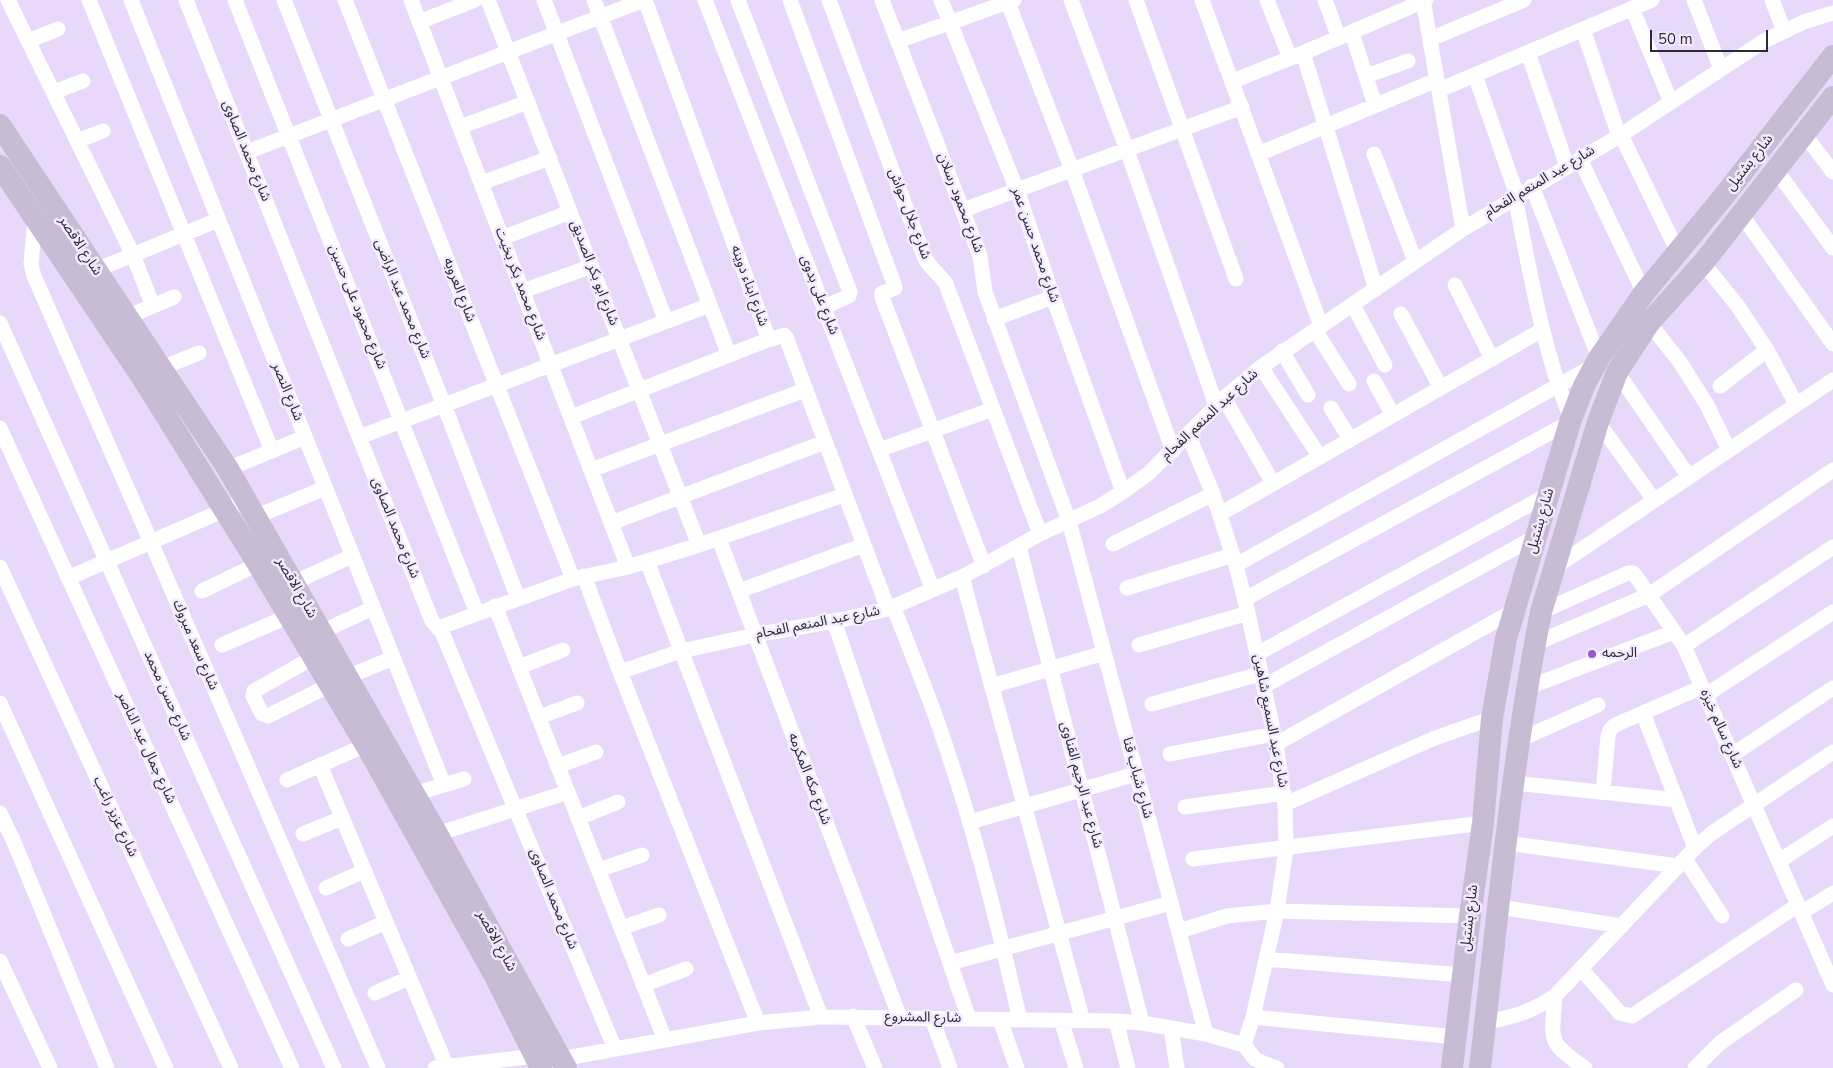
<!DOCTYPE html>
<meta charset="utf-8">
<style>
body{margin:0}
#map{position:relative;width:1833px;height:1068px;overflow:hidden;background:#e8d9fa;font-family:"Nunito Sans",sans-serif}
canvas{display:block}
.scale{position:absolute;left:1650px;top:30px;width:118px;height:22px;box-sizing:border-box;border:2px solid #2e2935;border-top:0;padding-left:6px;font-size:15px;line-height:18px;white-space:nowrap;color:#2e2935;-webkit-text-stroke:4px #f2eafd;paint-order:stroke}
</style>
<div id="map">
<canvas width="1833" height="1068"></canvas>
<div class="scale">50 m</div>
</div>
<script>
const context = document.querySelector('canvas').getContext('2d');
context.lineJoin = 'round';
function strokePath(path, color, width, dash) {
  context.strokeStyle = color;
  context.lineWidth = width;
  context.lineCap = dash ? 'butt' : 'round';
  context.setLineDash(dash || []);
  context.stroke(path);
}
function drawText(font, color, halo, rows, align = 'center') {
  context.font = font + ' "Nunito Sans","Noto Sans Arabic",sans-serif';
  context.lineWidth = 5;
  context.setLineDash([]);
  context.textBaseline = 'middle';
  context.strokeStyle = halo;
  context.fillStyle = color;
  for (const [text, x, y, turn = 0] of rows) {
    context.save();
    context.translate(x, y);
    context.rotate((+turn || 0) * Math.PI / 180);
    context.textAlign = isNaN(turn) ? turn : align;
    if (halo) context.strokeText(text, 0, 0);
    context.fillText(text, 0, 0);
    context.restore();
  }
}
strokePath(new Path2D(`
 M8 0 133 255 153 306
 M89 0 272 451
 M131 0 444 785
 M186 0 432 621 442 632 615 1049
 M235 0 477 613
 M284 0 444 405 518 598
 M345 0 573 579
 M411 0 628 567
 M488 0 699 545
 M544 0 666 321
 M594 0 729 355
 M645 0 768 337 772 339 784 335 786 337 888 609
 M705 0 933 590
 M738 0 850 292 849 296 824 307
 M790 0 894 284 895 288 882 293V297L984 566
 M829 0 924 256C929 268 939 273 946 284L1040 534
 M882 0 980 256 985 292 1069 521 1206 1034
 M941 0 1017 190 1053 297 1123 492
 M1007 0 1072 170 1173 451
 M1071 0 1127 150 1216 405
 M1136 0 1236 279
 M1202 0 1321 326
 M1267 0 1290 58
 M1325 0 1339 38
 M1423 0 1463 229
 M1694 0 1721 69
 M1772 0 1784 31
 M1632 8 1671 102
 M419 22 475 0
 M1583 29 1619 136
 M1352 33 1375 105
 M1430 39 1524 0
 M28 41 58 29
 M898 41 1014 0
 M1303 53 1376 289
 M1528 53 1567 166
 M1475 75 1517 195
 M1366 76 1408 61
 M1233 81 1303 53 1426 0
 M1439 90 1652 0
 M54 92 83 81
 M460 127 528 102
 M1804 134 1833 172
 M1621 135 1678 252
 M77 141 103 131
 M247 152 644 0
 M1258 154 1437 80
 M1374 154 1415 261
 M1580 159 1644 293
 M1776 170 1833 248
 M481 183 550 158
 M1532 186 1599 358
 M1515 197C1530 271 1542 348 1571 419
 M963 210 1242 107
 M1741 214 1833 344
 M35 219 31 264 34 276 151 542 378 1068
 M502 238 570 212
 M1703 263 1737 305 1767 350 1796 404
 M96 270 218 220
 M1455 285 1492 359
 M523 291 592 266
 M1353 305 1385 365
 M1401 314 1441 388
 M127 317 174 297
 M994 319 1053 297
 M0 323 334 1068
 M1649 323 1680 362 1707 405 1729 450
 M1315 330 1349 384
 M1282 351 1308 395
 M1261 367 1320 457
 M161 368 199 353
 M1617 372 1689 477
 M1374 381 1393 415
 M1720 386 1767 350
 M1224 398 1273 483
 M1331 408 1350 439
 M571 417 770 339
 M1598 422 1654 500
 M0 428 292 1068
 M1188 434 1213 494 1236 565 1248 613 1276 744 1285 804 1286 849 1277 911 1253 1017 1244 1045
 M359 437 710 305
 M879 450 993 409
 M228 469 305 437
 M591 470 805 390
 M1220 514 1542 330
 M255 517 325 488
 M611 523 825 442
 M719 539 900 1018
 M1113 544 1213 494
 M1019 547 1142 1023
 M647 561 821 1017
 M1236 565 1595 365
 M0 567 231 1068
 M1554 568 1833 380
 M584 576 620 672 758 1023
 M962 577 1083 1021
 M68 578 245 501
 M293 583 352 556
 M1127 588 1233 555
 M202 591 258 564
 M739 591 864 545
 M1245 599 1570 422
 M495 606 665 1040
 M893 606C907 641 921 677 934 712 970 812 996 916 1020 1020
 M1541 612 1628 573H1633L1635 575 1684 646 1833 985
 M834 621 969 1019
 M438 628 573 579 628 567 699 545 844 495
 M321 632 373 608
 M1534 644 1649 595 1833 470
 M222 645 289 616
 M1139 645 1248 613
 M1684 646 1833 547
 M1257 654 1549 494
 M314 657 254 691 253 696 262 714 268 716 330 685
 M519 667 563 650
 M620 672 681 651 755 635 845 619 888 609 962 577 1040 534 1100 506 1123 492 1149 473 1224 398 1261 367 1463 229 1621 135 1764 41 1804 22 1833 13
 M347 677 393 658
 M992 686 1104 653
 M1264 686 1537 536
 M1526 688 1674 632
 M1706 695 1833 612
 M0 703 166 1068
 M1152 704 1260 674
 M1643 713 1695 848
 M539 717 577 703
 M1519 740 1598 705
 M1276 744 1515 610
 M1170 754 1274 734
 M1732 755 1833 688
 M320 765 447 1067
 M558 766 596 752
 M287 780 366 745
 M1514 783 1677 800
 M1603 792 1608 736 1610 730 1615 725 1702 687
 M414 794 464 779
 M1285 804 1435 738 1492 718
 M1185 807 1284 793
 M0 813 14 842 107 1068
 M578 818 618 802
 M970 822 1136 774
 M303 834 342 818
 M437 834 568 792
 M1506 843 1678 866
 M1193 859 1483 823
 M1685 859 1722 916
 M1779 861 1833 826
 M599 870 642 855
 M326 888 364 871
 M1499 907 1622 926
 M1801 913 1833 893
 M621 928 659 915
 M1179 931 1227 916 1277 911 1470 916
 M348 939 386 922
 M1266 959 1463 975
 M0 961 50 1068
 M950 963 1171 903
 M1581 969 1620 1013 1632 1016 1798 905
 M643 985 686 969
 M375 993 409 978
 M1555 996C1552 1041 1546 1041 1585 1068
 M853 1016 875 1068
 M1253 1017 1456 1037
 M932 1019 950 1068
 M1000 1020 1017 1068
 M1061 1020 1076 1068
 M1116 1021 1128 1068
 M1486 1022C1514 1017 1531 1012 1555 996L1695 848 1712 833 1833 752
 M1171 1028 1177 1068
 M561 1059 758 1023 821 1017 1116 1021 1142 1023 1206 1034 1244 1045 1255 1059 1263 1063 1277 1068
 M435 1068 535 1056
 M1695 1068 1720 1043 1796 990`), '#fff', 15);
strokePath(new Path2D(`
 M0 125 228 469 437 834 566 1068
 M0 166 142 377 258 564 366 745 496 978 541 1068
 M1452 1068 1470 916 1483 823 1492 718 1506 639 1570 422 1584 386 1599 358 1644 293 1724 196 1833 56
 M1480 1068C1498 916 1511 763 1541 612L1598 422 1617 372 1649 323 1703 263 1833 97`), '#c8bcd4', 22);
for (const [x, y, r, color] of [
 [1592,654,5,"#9758cf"]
]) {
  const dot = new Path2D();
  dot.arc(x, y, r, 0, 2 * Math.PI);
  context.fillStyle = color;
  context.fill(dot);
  strokePath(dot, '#f2eafd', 2);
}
drawText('14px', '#2e2935', '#f2eafd', [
 ["شارع محمد الصاوى",246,151,68],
 ["شارع بشتيل",1750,163,-52],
 ["شارع عبد المنعم الفحام",1540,182,-31],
 ["شارع محمود رسلان",960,203,69],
 ["شارع جلال حواش",909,214,69],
 ["شارع محمد حسن عمر",1035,245,71],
 ["شارع الاقصر",80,246,57],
 ["شارع ابو بكر الصديق",594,273,69],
 ["شارع محمد بكر بخيت",520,284,69],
 ["شارع ابناء دوينه",749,286,70],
 ["شارع العروبه",459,290,69],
 ["شارع على بدوى",819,295,69],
 ["شارع محمد عبد الراضى",402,299,68],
 ["شارع محمود على حسين",357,307,68],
 ["شارع النصر",287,392,68],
 ["شارع عبد المنعم الفحام",1210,415,-43],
 ["شارع بشتيل",1541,521,-74],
 ["شارع محمد الصاوى",395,528,68],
 ["شارع الاقصر",296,588,60],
 ["شارع عبد المنعم الفحام",818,623,-11],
 ["شارع سعد مبروك",195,645,67],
 ["شارع حسن محمد",167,696,66],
 ["شارع عبد السميع شاهين",1270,721,79],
 ["شارع سالم خيزه",1721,729,66],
 ["شارع جمال عبد الناصر",146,748,65],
 ["شارع شباب قنا",1137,778,75],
 ["شارع مكه المكرمه",809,779,69],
 ["شارع عبد الرحيم القناوى",1081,785,75],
 ["شارع عزيز راغب",115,817,65],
 ["شارع محمد الصاوى",553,899,68],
 ["شارع بشتيل",1470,918,-83],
 ["شارع الاقصر",496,941,61],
 ["شارع المشروع",923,1018,1]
]);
drawText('14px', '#2e2935', '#f2eafd', [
 ["الرحمه",1602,654]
], 'left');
</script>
